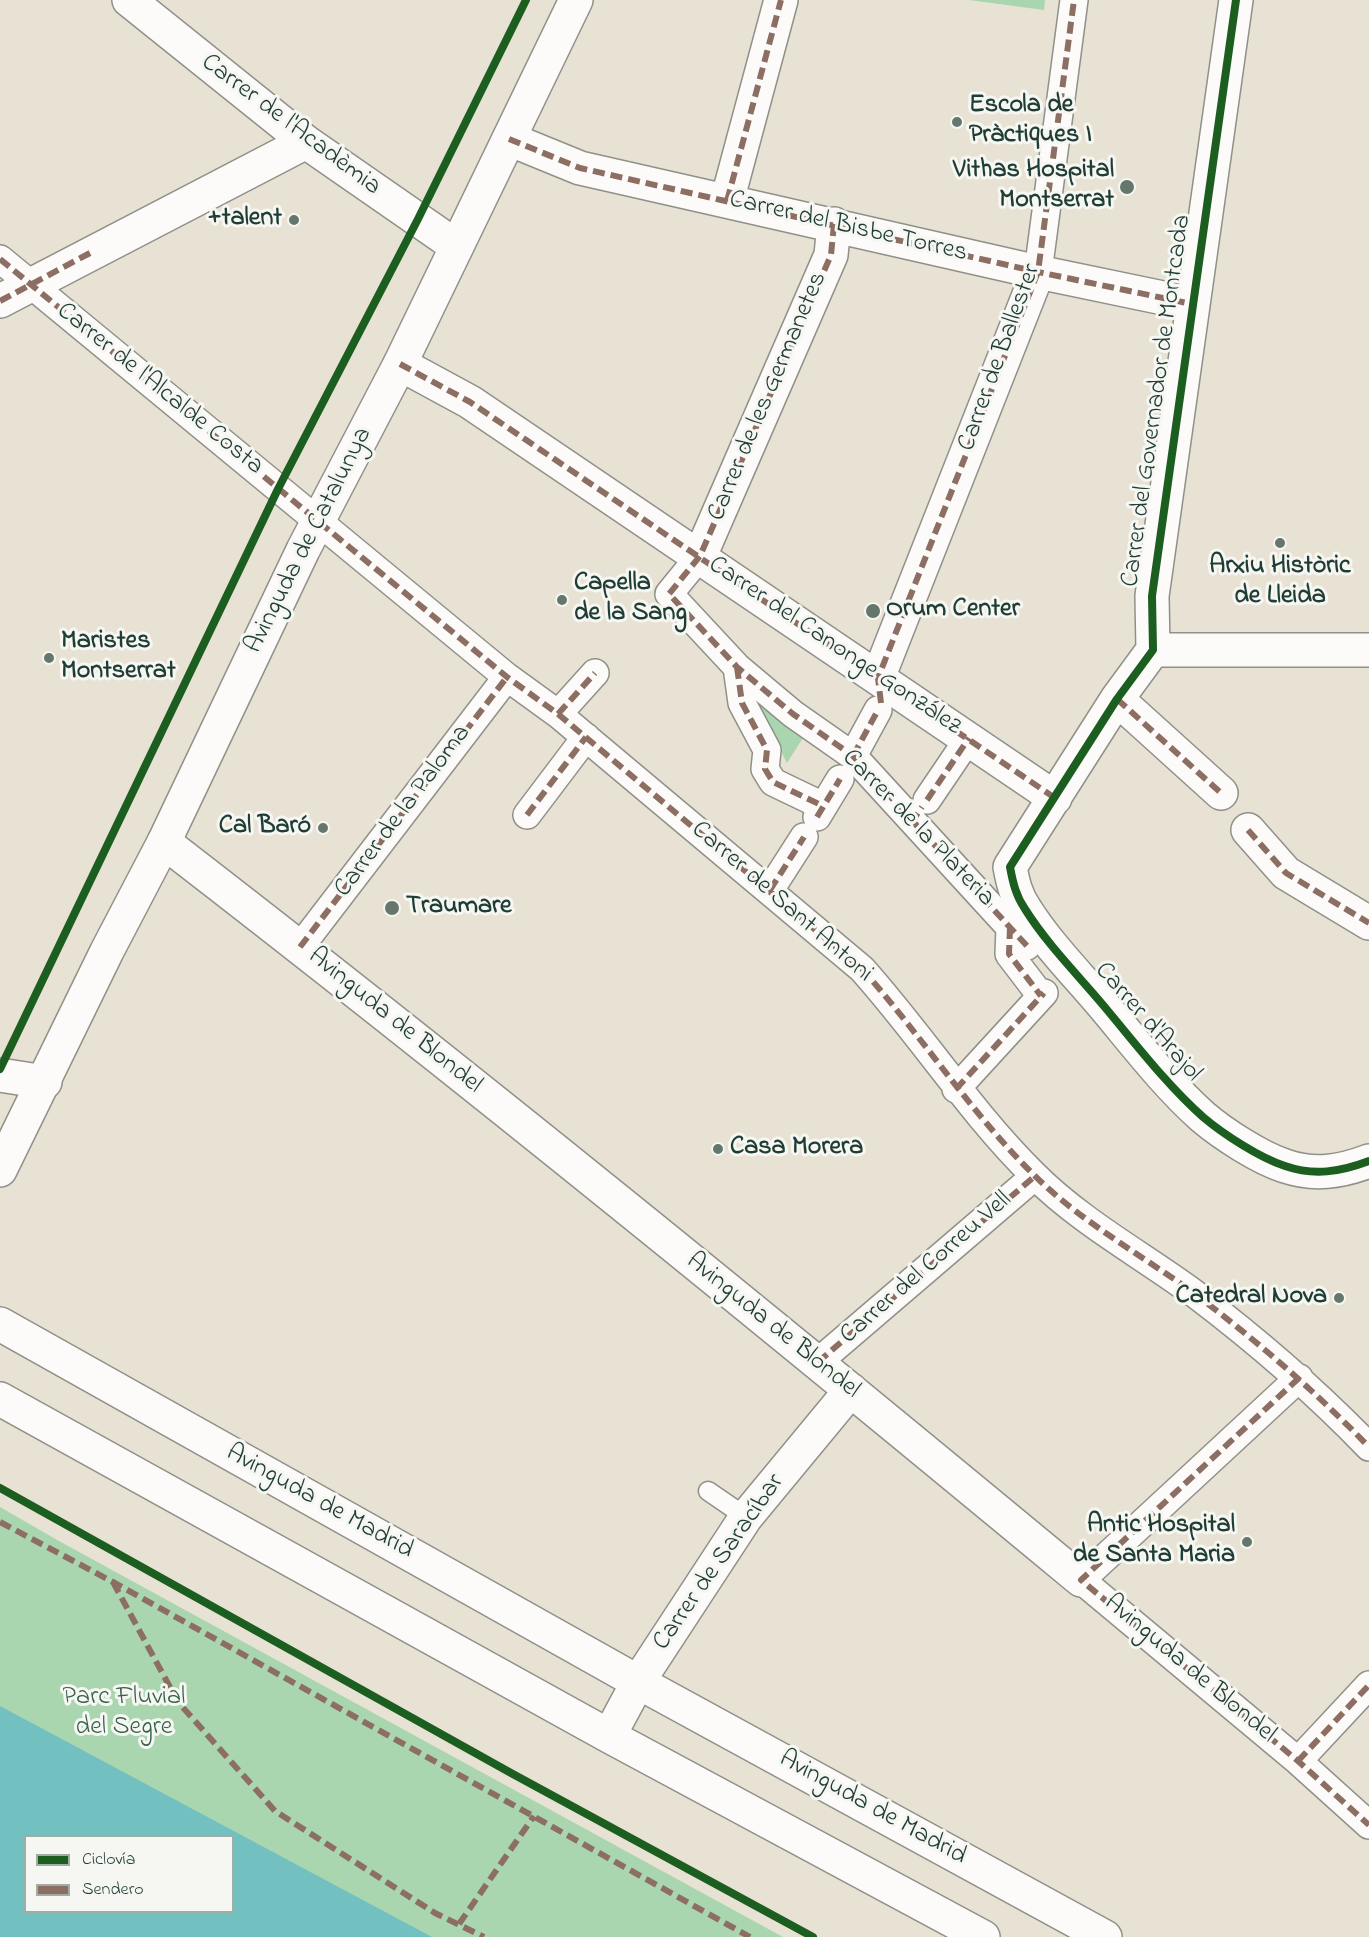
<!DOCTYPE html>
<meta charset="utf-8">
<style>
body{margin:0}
#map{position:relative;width:1369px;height:1937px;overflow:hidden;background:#e8e2d5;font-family:"Indie Flower",sans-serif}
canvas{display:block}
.legend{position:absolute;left:24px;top:1835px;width:210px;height:78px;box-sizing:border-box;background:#f6f6f2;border:2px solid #a0aca6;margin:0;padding:8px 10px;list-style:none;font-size:18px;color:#1f3d34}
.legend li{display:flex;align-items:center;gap:12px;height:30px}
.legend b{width:30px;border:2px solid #a0aca6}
</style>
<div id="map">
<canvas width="1369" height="1937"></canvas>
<ul class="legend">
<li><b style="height:8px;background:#1b5e20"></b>Ciclovía</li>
<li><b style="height:8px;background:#8d6e63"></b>Sendero</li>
</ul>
</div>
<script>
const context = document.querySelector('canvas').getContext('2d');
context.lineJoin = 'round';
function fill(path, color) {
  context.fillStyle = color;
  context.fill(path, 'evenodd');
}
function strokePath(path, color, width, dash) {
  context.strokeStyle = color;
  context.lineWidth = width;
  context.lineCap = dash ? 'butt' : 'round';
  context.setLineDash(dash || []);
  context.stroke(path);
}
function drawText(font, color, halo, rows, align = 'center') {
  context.font = font + ' "Indie Flower",sans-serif';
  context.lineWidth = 6;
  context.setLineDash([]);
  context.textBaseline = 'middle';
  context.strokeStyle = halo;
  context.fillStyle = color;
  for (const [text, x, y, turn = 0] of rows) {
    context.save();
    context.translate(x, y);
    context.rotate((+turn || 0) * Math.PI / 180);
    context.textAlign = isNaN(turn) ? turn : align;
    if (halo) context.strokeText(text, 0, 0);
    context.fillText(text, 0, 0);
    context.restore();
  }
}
fill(new Path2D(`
 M969 0H1045L1044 10Z
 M744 680 806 733 787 763Z
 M0 1507 59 1541 783 1937H0ZM26 1836H232V1912H26Z`), '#aad6af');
fill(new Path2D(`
 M0 1706 432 1937H0ZM26 1836H232V1912H26Z`), '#73c0c1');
const service = new Path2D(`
 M708 1491 746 1517`);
const pedestrian = new Path2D(`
 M0 259 507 677 558 714 862 969C922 1036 970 1112 1034 1175 1081 1222 1142 1255 1195 1294 1257 1341 1315 1391 1369 1447
 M1038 272 1074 0
 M700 556 669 594 737 667 793 714 853 756 1027 946
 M737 667 742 703 767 750 765 769 773 782 823 806
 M558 714 595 673
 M853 756 878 710
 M927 800 969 738
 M527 815 586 737
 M817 817 840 779
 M770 890 804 837
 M1010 927 1009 954 1041 996
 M300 947 507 677
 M956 1089 1044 993
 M818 1362 1035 1176
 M1299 1378 1081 1580 1298 1761 1369 1825
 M1298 1761 1369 1685`);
const minor = new Path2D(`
 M129 0 306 142 456 246
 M1236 0 1152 596 1153 650 1117 699 1010 867C1013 883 1016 896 1025 909 1047 944 1077 974 1103 1005 1135 1043 1166 1084 1203 1117 1223 1134 1260 1158 1285 1166 1314 1176 1340 1172 1369 1161
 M509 139 580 168 1038 272 1192 304
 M727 201 781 0
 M0 301 306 142
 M400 364 470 402 1055 798
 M700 556 831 255 834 224
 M1153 650H1369
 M878 678 1038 272
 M1117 699 1221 793
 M1248 830 1286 873 1369 923
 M164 842C475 1082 779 1330 1081 1580
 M0 1075 45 1082
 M638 1682 746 1517 851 1390`);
const secondary = new Path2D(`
 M0 1170 107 951 164 842 303 550 400 364 576 0`);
const primary = new Path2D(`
 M0 1324 638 1682 1105 1937
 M0 1399 609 1736 983 1937
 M609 1736 638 1682`);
strokePath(service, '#8f9189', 21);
strokePath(pedestrian, '#8f9189', 30);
strokePath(minor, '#8f9189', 36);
strokePath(secondary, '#8f9189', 36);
strokePath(primary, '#8f9189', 36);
strokePath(service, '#fcfbf9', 18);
strokePath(pedestrian, '#fcfbf9', 27);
strokePath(minor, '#fcfbf9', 33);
strokePath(secondary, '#fcfbf9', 33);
strokePath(primary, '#fcfbf9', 33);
strokePath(new Path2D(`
 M509 139 580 168 1038 272 1192 304
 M727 201 781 0
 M834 224 831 255 700 556 669 594 737 667 793 714 853 756 1027 946
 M0 259 507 677 558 714 862 969C922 1036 970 1112 1034 1175 1081 1222 1142 1255 1195 1294 1257 1341 1315 1391 1369 1447
 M0 301 90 253
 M400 364 470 402 1055 798
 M737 667 742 703 767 750 765 769 773 782 823 806
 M1117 699 1221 793
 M881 703 878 678 1038 272 1074 0
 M558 714 595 673
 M853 756 878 710
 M927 800 969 738
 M527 815 586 737
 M817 817 840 779
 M911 823 922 807
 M1248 830 1286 873 1369 923
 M770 890 804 837
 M1010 927 1009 954 1041 996
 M300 947 507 677
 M956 1089 1044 993
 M818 1362 1035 1176
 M1299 1378 1081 1580 1298 1761 1369 1825
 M0 1522 113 1582 750 1937
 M113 1582 178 1702 275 1811 435 1913 484 1937
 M1298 1761 1369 1685
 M459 1924 534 1816`), '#8d6e63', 6, [12, 6]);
strokePath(new Path2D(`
 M1236 0 1152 596 1153 650 1117 699 1010 867C1013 883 1016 896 1025 909 1047 944 1077 974 1103 1005 1135 1043 1166 1084 1203 1117 1223 1134 1260 1158 1285 1166 1314 1176 1340 1172 1369 1161
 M0 1069 278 489 418 219 526 0
 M0 1488 511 1773 813 1937`), '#1b5e20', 8);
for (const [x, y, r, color] of [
 [957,122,6,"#65776c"],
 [1127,187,8,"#65776c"],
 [294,220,6,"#65776c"],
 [1280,543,6,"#65776c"],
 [562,600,6,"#65776c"],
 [873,611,8,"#65776c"],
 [49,658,6,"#65776c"],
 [323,828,6,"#65776c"],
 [392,908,8,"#65776c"],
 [718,1149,6,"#65776c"],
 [1339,1298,6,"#65776c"],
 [1247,1542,6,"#65776c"]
]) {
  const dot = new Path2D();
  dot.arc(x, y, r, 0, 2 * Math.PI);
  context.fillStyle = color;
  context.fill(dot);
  strokePath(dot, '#f6f6f2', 2);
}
drawText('bold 26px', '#1f3d34', '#f6f6f2', [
 ["Escola de",969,107],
 ["Pràctiques I",969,137],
 ["Vithas Hospital",1114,172,"right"],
 ["Montserrat",1114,202,"right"],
 ["+talent",282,220,"right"],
 ["Arxiu Històric",1280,568,"center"],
 ["de Lleida",1280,598,"center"],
 ["Capella",574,585],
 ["de la Sang",574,615],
 ["Orum Center",886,611],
 ["Maristes",61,643],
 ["Montserrat",61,673],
 ["Cal Baró",311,828,"right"],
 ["Traumare",406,908],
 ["Casa Morera",730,1149],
 ["Catedral Nova",1327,1298,"right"],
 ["Antic Hospital",1235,1527,"right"],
 ["de Santa Maria",1235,1557,"right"]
], 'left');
drawText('26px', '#1f3d34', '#f6f6f2', [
 ["Carrer de l'Acadèmia",290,126,37],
 ["Carrer del Bisbe Torres",848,228,13],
 ["Carrer de Ballester",1001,358,-70],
 ["Carrer de l'Alcalde Costa",159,390,39],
 ["Carrer de les Germanetes",769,397,-67],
 ["Carrer del Governador de Montcada",1158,401,-82],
 ["Avinguda de Catalunya",310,541,-63],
 ["Carrer del Canonge González",834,647,34],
 ["Carrer de la Paloma",404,812,-53],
 ["Carrer de la Plateria",917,829,46],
 ["Carrer de Sant Antoni",781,903,41],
 ["Avinguda de Blondel",394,1022,39],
 ["Carrer d'Arajol",1147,1023,49],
 ["Carrer del Correu Vell",927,1269,-41],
 ["Avinguda de Blondel",772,1327,39],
 ["Avinguda de Madrid",319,1503,29],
 ["Carrer de Saracíbar",720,1563,-55],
 ["Avinguda de Blondel",1189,1670,40],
 ["Avinguda de Madrid",872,1809,29]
]);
drawText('26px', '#35614b', '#f6f6f2', [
 ["Parc Fluvial",124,1699],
 ["del Segre",124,1729]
]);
</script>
